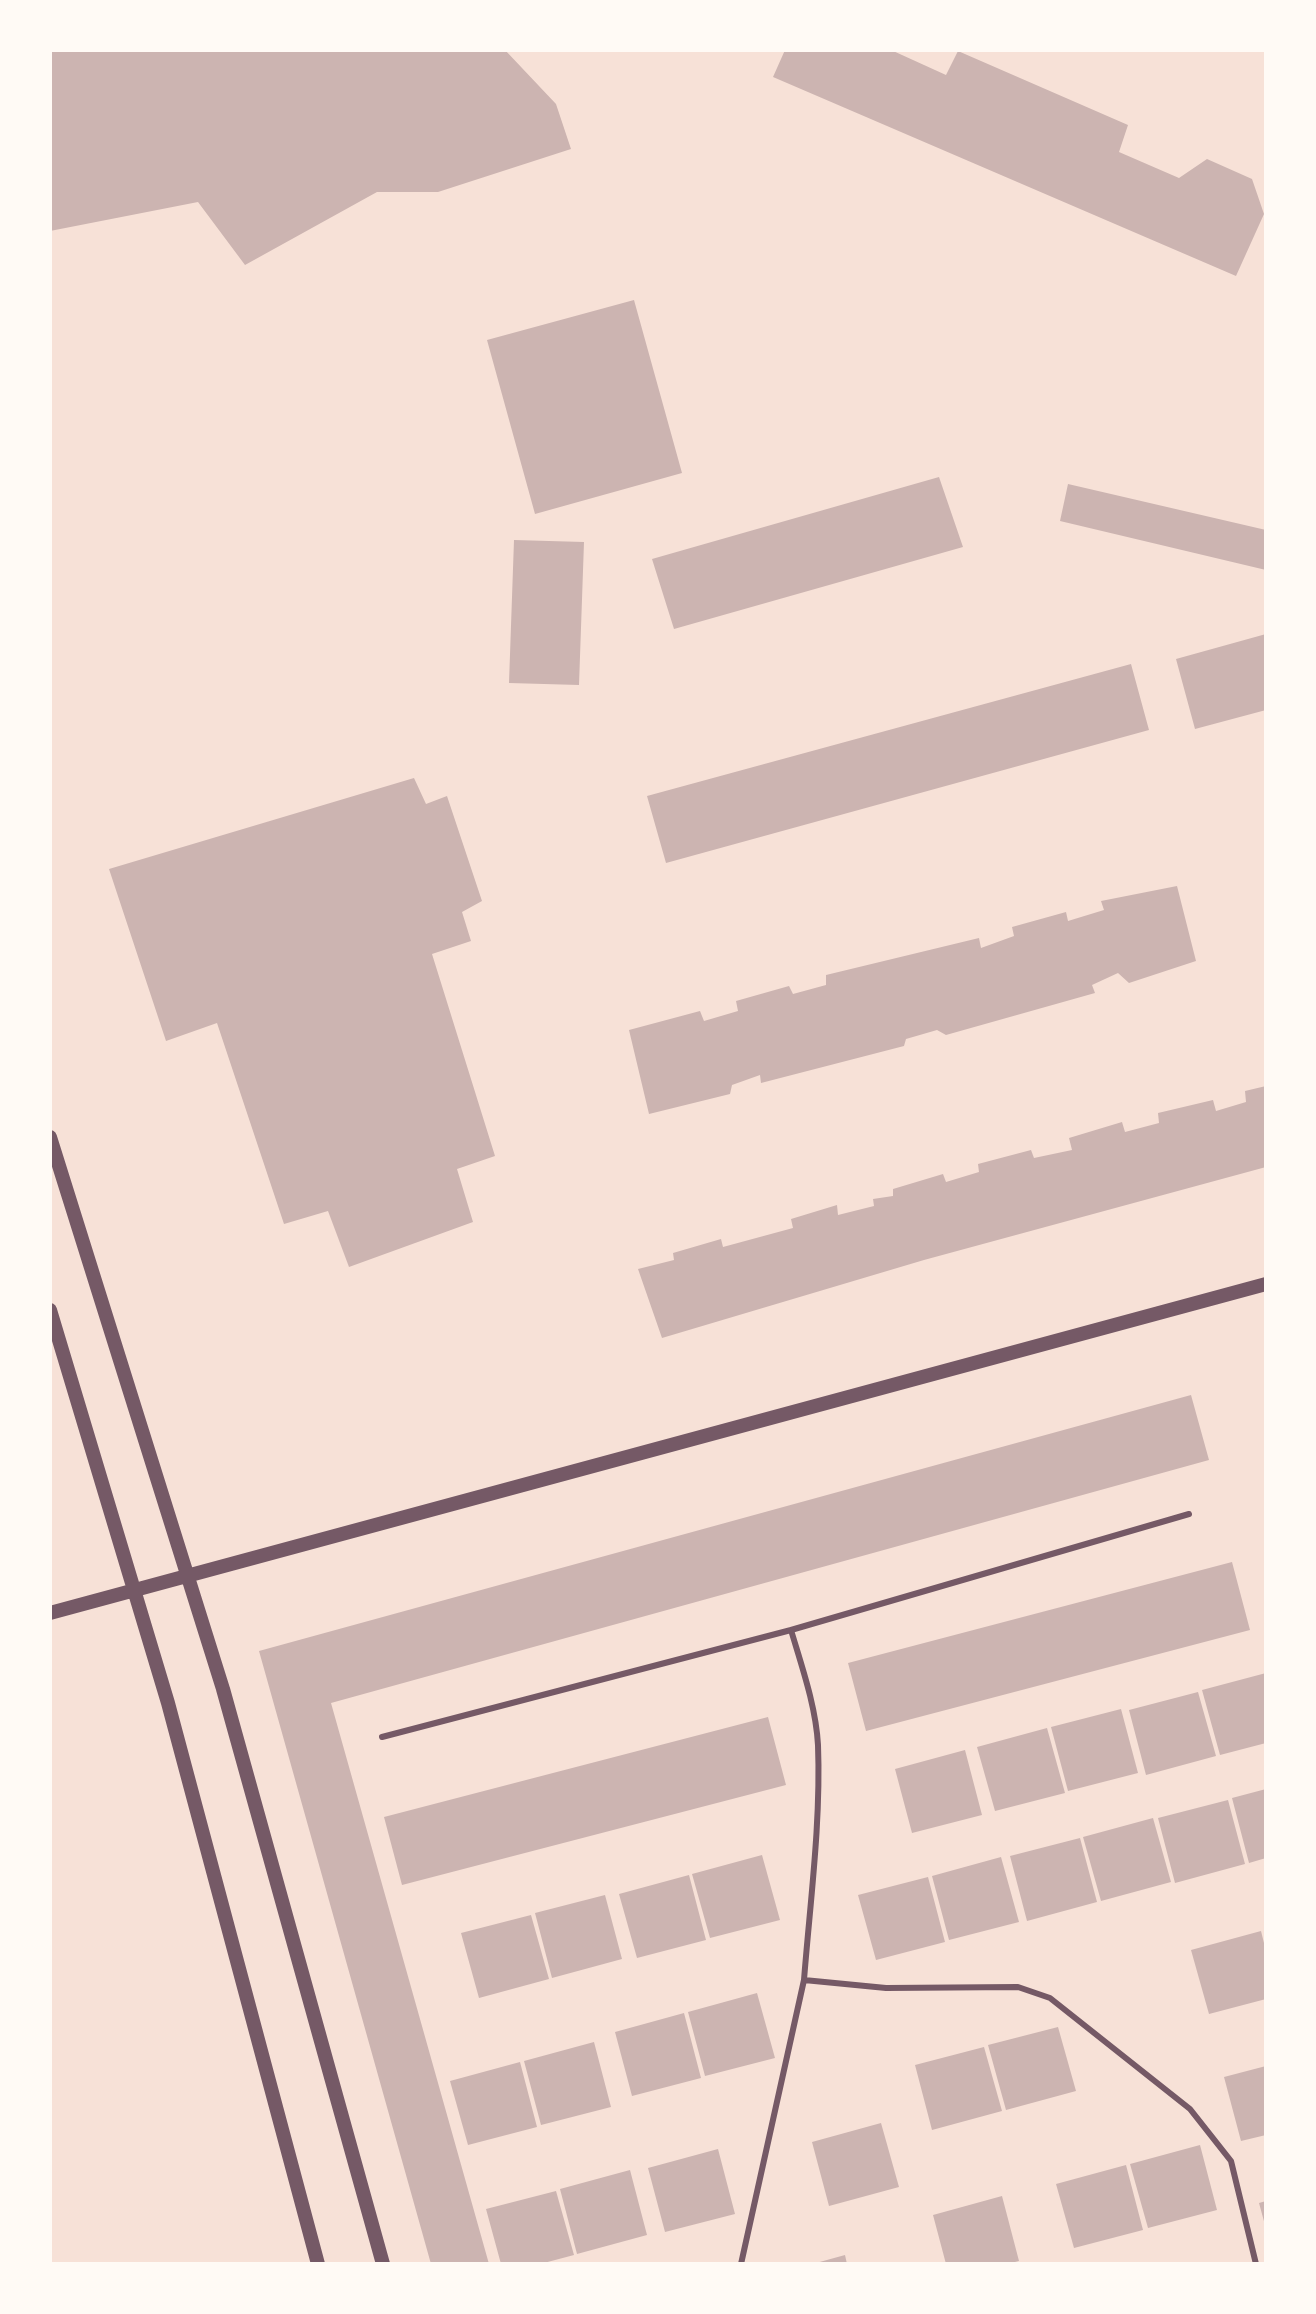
<!DOCTYPE html>
<style>
body{margin:0}
#map{position:relative;width:1316px;height:2314px;overflow:hidden;background:#f7e1d7;font-family:"Fira Sans Condensed",sans-serif}
canvas{display:block}
.frame{position:absolute;inset:0;border:52px solid #fffaf5;pointer-events:none}
</style>
<div id="map">
<canvas width="1316" height="2314"></canvas>
<div class="frame"></div>
</div>
<script>
const context = document.querySelector('canvas').getContext('2d');
context.lineJoin = 'round';
function fill(path, color) {
  context.fillStyle = color;
  context.fill(path, 'evenodd');
}
function strokePath(path, color, width, dash) {
  context.strokeStyle = color;
  context.lineWidth = width;
  context.lineCap = dash ? 'butt' : 'round';
  context.setLineDash(dash || []);
  context.stroke(path);
}
fill(new Path2D(`
 M50 50H505L556 104 571 149 438 192H377L245 265 198 202 50 231Z
 M785 50H891L946 75 958 51 1128 125 1119 152 1179 178 1207 159 1252 179 1264 214 1236 276 773 77Z
 M634 300 682 473 535 514 487 340Z
 M939 477 963 547 674 629 652 559Z
 M1068 484 1266 530V570L1060 521Z
 M514 540 584 542 579 685 509 683Z
 M1266 634V710L1195 729 1176 659Z
 M1131 664 1149 730 666 863 647 796Z
 M414 778 426 804 447 796 482 901 462 912 471 941 432 954 495 1156 457 1169 473 1222 349 1267 328 1211 284 1224 217 1023 166 1041 109 869Z
 M1177 886 1196 961 1129 983 1118 973 1092 985 1095 993 946 1035 937 1030 906 1039 904 1046 761 1083 760 1075 732 1085 730 1094 649 1114 629 1030 700 1011 704 1021 738 1011 736 1001 789 986 793 994 826 985V975L979 938 981 948 1014 936 1012 927 1066 912 1068 921 1104 910 1101 901Z
 M1266 1086V1167L924 1260 662 1338 638 1269 674 1260 673 1253 721 1239 723 1247 793 1228 791 1219 837 1205 838 1215 874 1206 873 1199 893 1196V1189L943 1174 946 1182 979 1172 978 1164 1031 1150 1034 1158 1072 1150 1069 1138 1122 1122 1125 1132 1159 1123 1158 1113 1213 1100 1216 1111 1246 1102 1245 1091Z
 M1191 1395 1209 1460 331 1703 489 2264H431L259 1651Z
 M1232 1562 1250 1630 866 1731 848 1663Z
 M1266 1673V1743L1220 1755 1202 1690Z
 M1198 1692 1216 1756 1146 1775 1129 1710Z
 M1121 1709 1138 1773 1068 1791 1051 1727Z
 M768 1717 786 1785 402 1885 384 1817Z
 M1047 1728 1065 1793 995 1811 977 1747Z
 M965 1750 982 1815 912 1833 895 1769Z
 M1266 1789V1858L1249 1863 1232 1798Z
 M1228 1800 1245 1864 1175 1883 1158 1818Z
 M1153 1818 1171 1882 1101 1901 1083 1837Z
 M1080 1838 1097 1902 1027 1921 1010 1856Z
 M762 1855 780 1920 710 1938 692 1874Z
 M1001 1857 1019 1922 949 1940 932 1876Z
 M689 1875 706 1940 637 1958 619 1894Z
 M928 1877 945 1942 876 1960 858 1895Z
 M605 1895 622 1959 552 1978 535 1913Z
 M531 1915 549 1979 479 1998 461 1933Z
 M1261 1931 1266 1951V1999L1209 2014 1191 1950Z
 M757 1993 775 2058 705 2076 688 2012Z
 M684 2013 701 2078 632 2096 615 2032Z
 M1058 2027 1076 2091 1006 2110 988 2045Z
 M594 2042 611 2107 541 2125 524 2061Z
 M984 2047 1002 2111 932 2130 915 2065Z
 M520 2062 537 2127 468 2145 450 2081Z
 M1266 2066V2135L1241 2141 1224 2077Z
 M881 2123 899 2187 829 2206 812 2142Z
 M1200 2145 1217 2210 1148 2228 1130 2164Z
 M718 2149 735 2214 665 2232 648 2168Z
 M1126 2165 1143 2230 1074 2248 1056 2184Z
 M630 2170 647 2235 577 2254 560 2189Z
 M556 2191 574 2255 540 2264H501L486 2209Z
 M1002 2196 1019 2261 1007 2264H946L933 2215Z
 M1266 2201V2225H1265L1259 2203Z
 M845 2255 847 2264H816V2263Z`), '#ccb4b1');
strokePath(new Path2D(`
 M1189 1514 791 1630C802 1667 816 1707 818 1745 821 1823 810 1903 804 1980L886 1988 1018 1987 1050 1998 1190 2109 1231 2161 1256 2264
 M382 1737 791 1630
 M741 2264 804 1980`), '#755966', 6);
strokePath(new Path2D(`
 M50 1137 223 1689 383 2264
 M50 1310 168 1703 318 2264
 M50 1613 1266 1284`), '#755966', 14);
</script>
